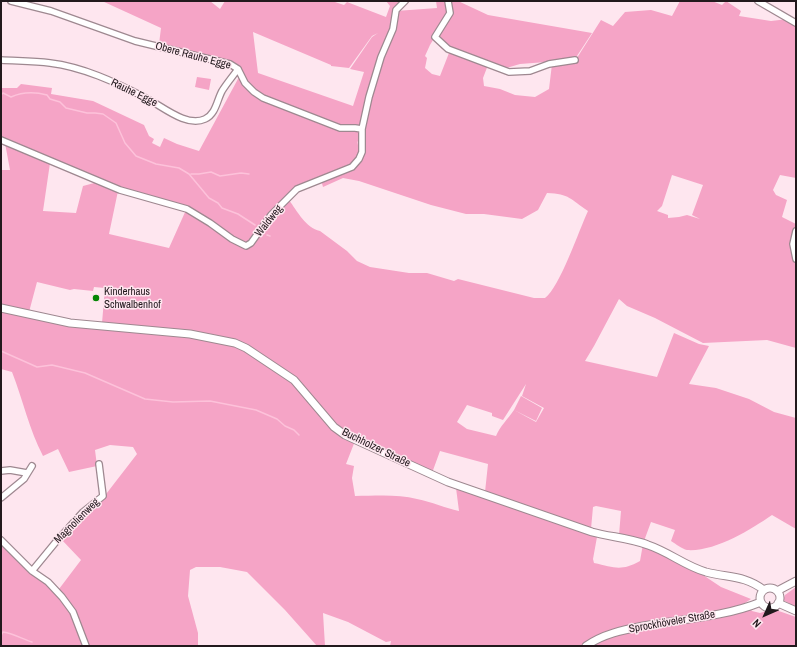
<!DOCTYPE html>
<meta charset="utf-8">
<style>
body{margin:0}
#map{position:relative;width:797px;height:647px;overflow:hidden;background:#fee6ef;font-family:"Archivo Narrow",sans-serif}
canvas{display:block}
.frame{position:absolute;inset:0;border:2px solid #22191d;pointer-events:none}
.north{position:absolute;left:745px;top:595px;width:40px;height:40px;-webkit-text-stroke:3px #fee6ef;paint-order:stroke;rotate:225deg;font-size:11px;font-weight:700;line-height:16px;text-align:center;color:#22191d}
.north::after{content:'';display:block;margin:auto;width:14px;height:18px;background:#22191d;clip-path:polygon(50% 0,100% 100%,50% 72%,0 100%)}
</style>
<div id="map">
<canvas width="797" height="647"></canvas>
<div class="frame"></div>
<div class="north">N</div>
</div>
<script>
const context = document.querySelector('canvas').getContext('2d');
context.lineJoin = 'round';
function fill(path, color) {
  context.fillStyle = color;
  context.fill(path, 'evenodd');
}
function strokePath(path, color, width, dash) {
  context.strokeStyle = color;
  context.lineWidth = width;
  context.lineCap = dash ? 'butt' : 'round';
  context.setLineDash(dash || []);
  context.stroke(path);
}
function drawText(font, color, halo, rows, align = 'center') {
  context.font = font + ' "Archivo Narrow",sans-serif';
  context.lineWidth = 3;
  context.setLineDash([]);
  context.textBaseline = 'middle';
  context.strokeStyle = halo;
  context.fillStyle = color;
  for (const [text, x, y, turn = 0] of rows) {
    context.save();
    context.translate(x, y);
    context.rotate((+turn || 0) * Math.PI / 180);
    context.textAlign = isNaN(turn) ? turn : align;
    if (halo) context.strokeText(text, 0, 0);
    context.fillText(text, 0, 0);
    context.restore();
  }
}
fill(new Path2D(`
 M102 1H210L220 9 225 1H332L344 5 347 2 386 17 390 6 386 1H403L395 10 392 28 388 38 378 33 372 36 349 68 331 66V65L253 32 258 73 353 106 364 72 350 69 372 37 378 33 388 38 382 50 368 96 357 145 364 127 370 97 377 74 394 29 396 11 437 8 436 1H446L449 13 430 45 425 56 427 58 425 68 432 74 440 76 449 53 442 49 434 40 450 13 449 2 452 1H458L488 15 592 33 575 59 560 62H546L520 64 503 69 488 65 483 78 484 86 500 89 515 95 535 97 549 89 552 64 575 61 601 20 613 26 625 12 651 10 672 16 680 1H712L722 5 726 1 741 11 739 16 771 21 788 19 796 23V178L780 175 773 190 776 195 787 200 782 217 796 224V228L793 234 792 249 796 263V348L767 340 703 343 655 318 627 306 619 299 594 346 585 361 657 377 674 333 699 344 709 346 689 384 716 388 749 399 774 412 796 418V529L772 515C750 530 715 552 687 550 682 549 676 544 671 541L675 530 651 522 644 541 619 535 621 511 596 506 593 507 591 529 485 492 488 464 440 451 432 473 353 437 344 432 325 418 298 385C307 399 326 425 340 435 344 437 350 439 355 441L346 464 354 466 352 478 355 496C375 496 398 494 417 499 432 502 445 508 459 511L456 488 597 537 593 559 594 563C614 567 620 572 640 561L643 544 666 555 700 573 721 587 751 599 745 603 752 611 760 613 773 609 796 617V646H390L391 641 386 642 348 622 323 613 325 646H317L285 610 247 572 220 567H196L190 570 188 596 198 633V646H88L81 629 79 630 85 646 1 645V545L56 593 81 560 61 539 80 518 103 498 137 454 133 447 110 445 95 450 97 466 69 472 58 449 43 456C29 429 23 400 12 372L1 369V311L71 327 146 333 224 342 247 350 258 352 234 339 211 334 102 323 105 288 94 287 93 291 74 289 70 290 37 282 29 312 1 305V170H10L5 143 50 163 43 211 76 213 83 186 98 182 118 191 109 234 169 248 186 210C207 221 225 236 245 249L253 244 277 210 289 200C297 211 306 228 320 231L347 251 357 261 370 267 409 273H427L454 281 458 279 534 298H545C560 287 579 230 588 211 570 199 570 194 547 193L538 210 522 219 484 214H466L431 205 359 181 343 178 323 187 321 180 336 175V173L297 188 269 216 251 241 244 244 187 207 116 186 1 138V88H17L21 84 52 88 51 94 93 101 144 125 149 136 154 139 152 143 160 147 164 138 177 144 199 151 239 77 238 74 240 73 232 62 159 44 161 28ZM672 175 703 185 692 215 700 219 687 215 679 217 668 218V215L657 211 662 206ZM526 384 522 396 544 408 536 422 514 410C508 419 500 426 496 436L467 429 457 422 467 405 492 413V416L503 420Z
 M197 77 211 79 209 90 195 87Z
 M521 396 542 408 536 421 514 410Z
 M796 587V607L783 600 785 595Z`), '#f5a4c6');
strokePath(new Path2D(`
 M1 95 3 93 11 97C22 92 36 92 47 95L50 99 60 102 66 108 87 113H95L103 114 116 123 125 143 136 156 156 164 179 168 189 174 209 198 218 203 222 208 238 214 255 225
 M191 174H199L211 172 220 176 241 173 249 174
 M267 235 270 236
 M1 351 37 367 52 365 85 373 145 399 173 402 210 401 256 410 277 419 285 426 294 430 299 435
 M1 635 3 632C15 634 22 639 32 642
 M1 646H3`), '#fdc2da', 1.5);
const street = new Path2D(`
 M11 1 51 11 135 41 230 64 238 69 245 83 254 92 263 98 340 128H355L362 129
 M448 1 450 13 435 37 448 49 509 72 530 71 549 64 575 60
 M758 1 796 23
 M1 60C17 61 34 61 50 63 83 67 115 82 144 97 161 105 186 128 205 119 216 114 217 100 222 91 227 83 233 76 238 69
 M1 140 120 190 187 209 210 223 232 239 246 246 251 243 271 215 297 189 352 167 359 159 362 152V129L369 97 381 57 393 29 396 10 405 1
 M796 231 793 244 796 259
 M1 471 10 470 27 473
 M1 498 24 479 32 466
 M1 540 32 571 48 582 62 597 73 612 86 646
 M32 571 55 543 83 512 103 496 99 464`);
const secondary = new Path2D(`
 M1 308 70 323 190 334 235 343 246 348 294 380 334 427 345 435 448 482 592 532C610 537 630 538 648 545 669 552 685 566 706 572 729 578 744 575 764 590
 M760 598a10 10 0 1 1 20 0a10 10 0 1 1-20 0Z
 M777 591 796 581
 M778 603 796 611
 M586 646C603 634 623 630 643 626 682 619 724 617 761 602`);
strokePath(street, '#9e8890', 8);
strokePath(secondary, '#9e8890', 9);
strokePath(street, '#fff', 5.5);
strokePath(secondary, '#fff', 7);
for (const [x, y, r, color] of [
 [96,298,4,"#048504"]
]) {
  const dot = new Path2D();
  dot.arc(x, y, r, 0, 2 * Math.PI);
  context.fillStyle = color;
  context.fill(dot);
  strokePath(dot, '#fee6ef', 1.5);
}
drawText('11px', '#22191d', '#fee6ef', [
 ["Obere Rauhe Egge",193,56,15],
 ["Rauhe Egge",134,93,26],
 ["Waldweg",269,221,-51],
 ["Buchholzer Straße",376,448,26],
 ["Magnolienweg",77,521,-45],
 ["Sprockhöveler Straße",672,622,-10]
]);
drawText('11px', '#22191d', '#fee6ef', [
 ["Kinderhaus",104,292],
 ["Schwalbenhof",104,305]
], 'left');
</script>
